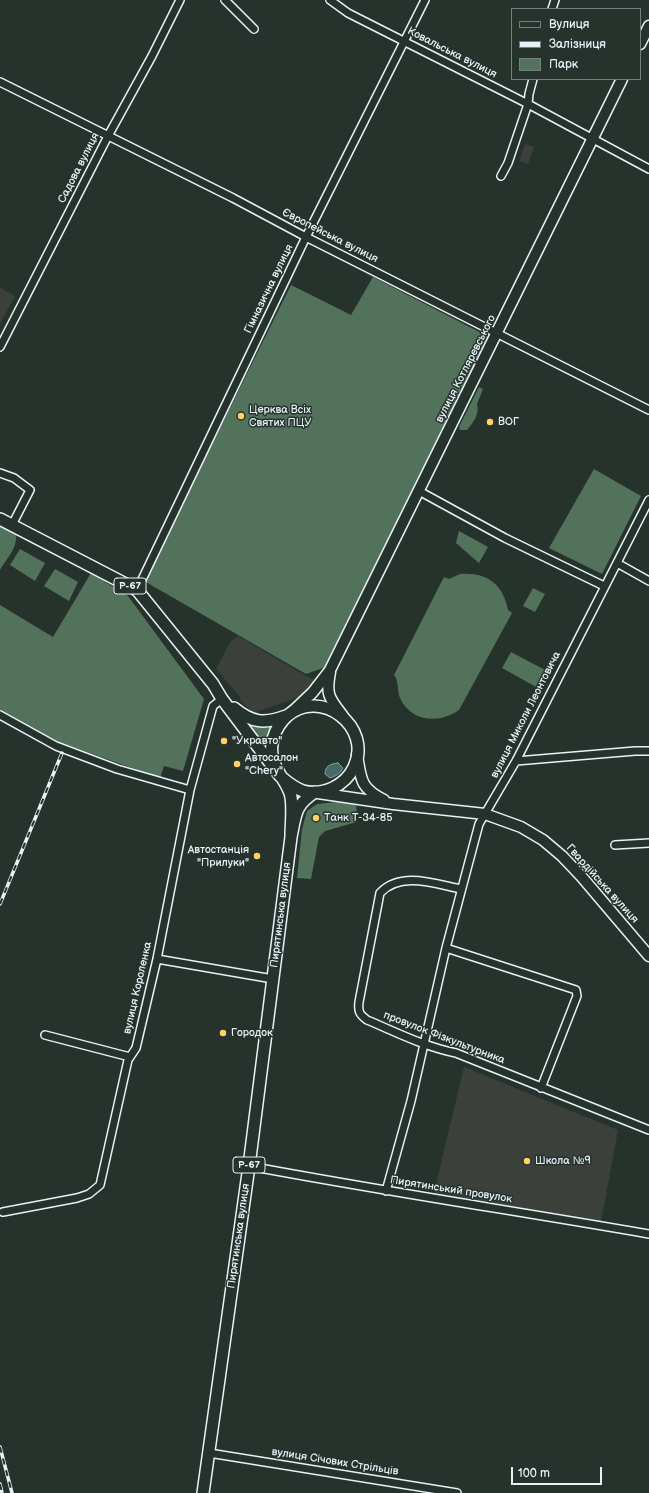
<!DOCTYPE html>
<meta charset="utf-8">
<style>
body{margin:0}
#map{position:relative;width:649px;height:1493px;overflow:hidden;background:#26332d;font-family:"Balsamiq Sans",sans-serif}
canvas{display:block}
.legend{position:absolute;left:511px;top:8px;width:130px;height:72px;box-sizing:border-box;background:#26332d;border:1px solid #747f7e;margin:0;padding:5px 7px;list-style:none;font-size:12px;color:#e8f1f8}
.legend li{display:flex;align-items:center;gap:8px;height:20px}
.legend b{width:20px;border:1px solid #747f7e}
.scale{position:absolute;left:511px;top:1467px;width:91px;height:18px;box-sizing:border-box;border:2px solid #e8f1f8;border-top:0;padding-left:5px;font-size:12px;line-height:14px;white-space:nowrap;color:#e8f1f8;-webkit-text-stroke:3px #26332d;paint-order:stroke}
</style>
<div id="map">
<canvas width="649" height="1493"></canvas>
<ul class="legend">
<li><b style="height:5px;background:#26332d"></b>Вулиця</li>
<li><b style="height:5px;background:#e8f1f8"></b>Залізниця</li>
<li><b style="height:11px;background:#52725c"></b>Парк</li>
</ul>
<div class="scale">100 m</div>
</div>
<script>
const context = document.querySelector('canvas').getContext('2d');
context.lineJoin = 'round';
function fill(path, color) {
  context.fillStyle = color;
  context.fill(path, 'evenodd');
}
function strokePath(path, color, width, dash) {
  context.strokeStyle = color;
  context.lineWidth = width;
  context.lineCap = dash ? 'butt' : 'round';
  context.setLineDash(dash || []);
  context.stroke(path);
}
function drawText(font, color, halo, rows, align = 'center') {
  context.font = font + ' "Balsamiq Sans",sans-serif';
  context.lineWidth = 3;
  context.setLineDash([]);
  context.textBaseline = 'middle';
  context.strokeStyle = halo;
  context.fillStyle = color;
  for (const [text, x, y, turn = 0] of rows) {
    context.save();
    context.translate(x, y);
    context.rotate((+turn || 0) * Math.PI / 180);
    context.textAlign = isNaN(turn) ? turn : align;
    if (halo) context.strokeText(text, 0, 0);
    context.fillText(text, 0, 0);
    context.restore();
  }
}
fill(new Path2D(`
 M525 144 534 147 528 164 519 161Z
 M0 288 15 296 0 324Z
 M238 636 306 676 317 681 305 695 253 713 240 700V697L216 669 230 642Z
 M464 1067 618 1130 601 1222 434 1192Z`), '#3b413a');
fill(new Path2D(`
 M373 277 489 337 326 667 306 674 144 581 291 285 351 315Z
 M479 387 483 389 477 404C480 414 473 423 467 430H460L459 427Z
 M594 469 641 496 602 574 549 548Z
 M0 525 16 533C18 548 7 558 0 570Z
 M459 531 488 547 479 563 456 543Z
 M20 549 45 563 35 581 10 565Z
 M55 569 78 582 69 601 44 586Z
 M91 573 128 596 204 699 183 771 164 766 160 778 56 741 0 710V605L53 637Z
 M460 574C487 572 503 584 508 610L512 613 459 710C439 724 411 722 400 698 397 691 399 680 394 675L444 577 449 579Z
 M533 588 545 594 535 612 523 606Z
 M511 652 545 670 536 687 502 668Z
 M247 721 276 723 270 729 264 746Z
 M356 800 357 822 325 831 319 837 311 879 297 878 302 829 307 811 317 804Z`), '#52725c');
const water = new Path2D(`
 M338 763 343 768C340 774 336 776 330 778L325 774C325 766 330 764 338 763Z`);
fill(water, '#456a68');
strokePath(water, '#86a0a2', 1);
const minor = new Path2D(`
 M225 0 254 29
 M330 0 348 13 528 104 649 169
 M552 9 555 0
 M0 82 233 198 306 237 649 410
 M501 176 508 163 528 104 529 94 533 79
 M0 347 108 136 152 56 180 0
 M0 473 14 478 30 490 12 525
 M419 491 505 538 604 586
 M617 563 649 581
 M137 590 306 237 425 0
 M0 715 56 746 117 769 190 790
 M516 761 635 751H649
 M615 845 649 843
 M461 889C435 884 401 871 380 893L359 1002C358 1011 359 1014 367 1020 396 1032 425 1047 456 1053L649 1130
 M446 948 576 990 577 996 541 1088
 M157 959 273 979
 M45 1035 130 1057
 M249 1166C382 1191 516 1211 649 1234
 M386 1191 411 1101 446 948 479 824 516 761 649 500
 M3 1212 77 1198 89 1194 100 1185 128 1060 136 1048 157 959 190 790 213 706 222 699
 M209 1453 457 1493`);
const secondary = new Path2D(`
 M640 44 649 26
 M330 672C325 698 331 699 345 719
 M293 711 313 692 330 670 622 79
 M357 755C361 779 360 788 384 800
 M318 793 393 804 485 814 521 827 543 840 562 856 581 876 649 956`);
const primary = new Path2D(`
 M0 519 137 590 213 684 222 699 280 776C287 782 294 788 303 791 323 796 345 786 354 767 373 727 321 687 287 716 274 728 267 748 275 765 279 776 289 785 291 797 293 810 291 824 291 837
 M234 708C252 723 264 724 286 716
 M203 1493 249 1166 291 837C296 814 294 806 315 792`);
strokePath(minor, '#e8f1f8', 10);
strokePath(secondary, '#e8f1f8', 13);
strokePath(primary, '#e8f1f8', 14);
strokePath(minor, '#26332d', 7);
strokePath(secondary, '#26332d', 10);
strokePath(primary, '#26332d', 11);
const rail = new Path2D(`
 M0 904 62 753
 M0 1447 12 1493
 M0 1484 2 1493`);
strokePath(rail, '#e8f1f8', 3.5);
strokePath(rail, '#26332d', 2, [6]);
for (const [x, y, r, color] of [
 [241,416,4,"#ffd166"],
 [490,422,4,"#ffd166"],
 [224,741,4,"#ffd166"],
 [237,764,4,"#ffd166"],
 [316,818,4,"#ffd166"],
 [257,856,4,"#ffd166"],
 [223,1033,4,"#ffd166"],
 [527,1161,4,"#ffd166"]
]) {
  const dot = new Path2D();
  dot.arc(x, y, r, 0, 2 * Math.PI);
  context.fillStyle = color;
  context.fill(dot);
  strokePath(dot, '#26332d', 1.5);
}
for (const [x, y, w] of [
 [130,586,32],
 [249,1165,32]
]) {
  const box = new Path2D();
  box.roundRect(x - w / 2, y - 8, w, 16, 3);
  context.fillStyle = '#26332d';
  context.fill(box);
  strokePath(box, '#e8f1f8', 1);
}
drawText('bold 10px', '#e8f1f8', null, [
 ["Р-67",130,586],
 ["Р-67",249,1165]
]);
drawText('11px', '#e8f1f8', '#26332d', [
 ["Ковальська вулиця",452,53,27],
 ["Садова вулиця",79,168,-63],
 ["Європейська вулиця",330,236,27],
 ["Гімназична вулиця",269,289,-64],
 ["вулиця Котляревського",466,369,-63],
 ["вулиця Миколи Леонтовича",526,715,-63],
 ["Гвардійська вулиця",602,884,48],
 ["Пирятинська вулиця",281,915,-83],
 ["вулиця Короленка",138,988,-77],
 ["провулок Фізкультурника",444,1038,21],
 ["Пирятинський провулок",451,1190,9],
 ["Пирятинська вулиця",239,1236,-82],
 ["вулиця Січових Стрільців",335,1462,9]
]);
drawText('11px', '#e8f1f8', '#26332d', [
 ["Церква Всіх",249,410],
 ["Святих ПЦУ",249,423],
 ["ВОГ",498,422],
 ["\"Укравто\"",232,741],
 ["Автосалон",245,758],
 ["\"Chery\"",245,771],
 ["Танк Т-34-85",324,818],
 ["Автостанція",249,850,"right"],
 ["\"Прилуки\"",249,863,"right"],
 ["Городок",231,1033],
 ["Школа №9",535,1161]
], 'left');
</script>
